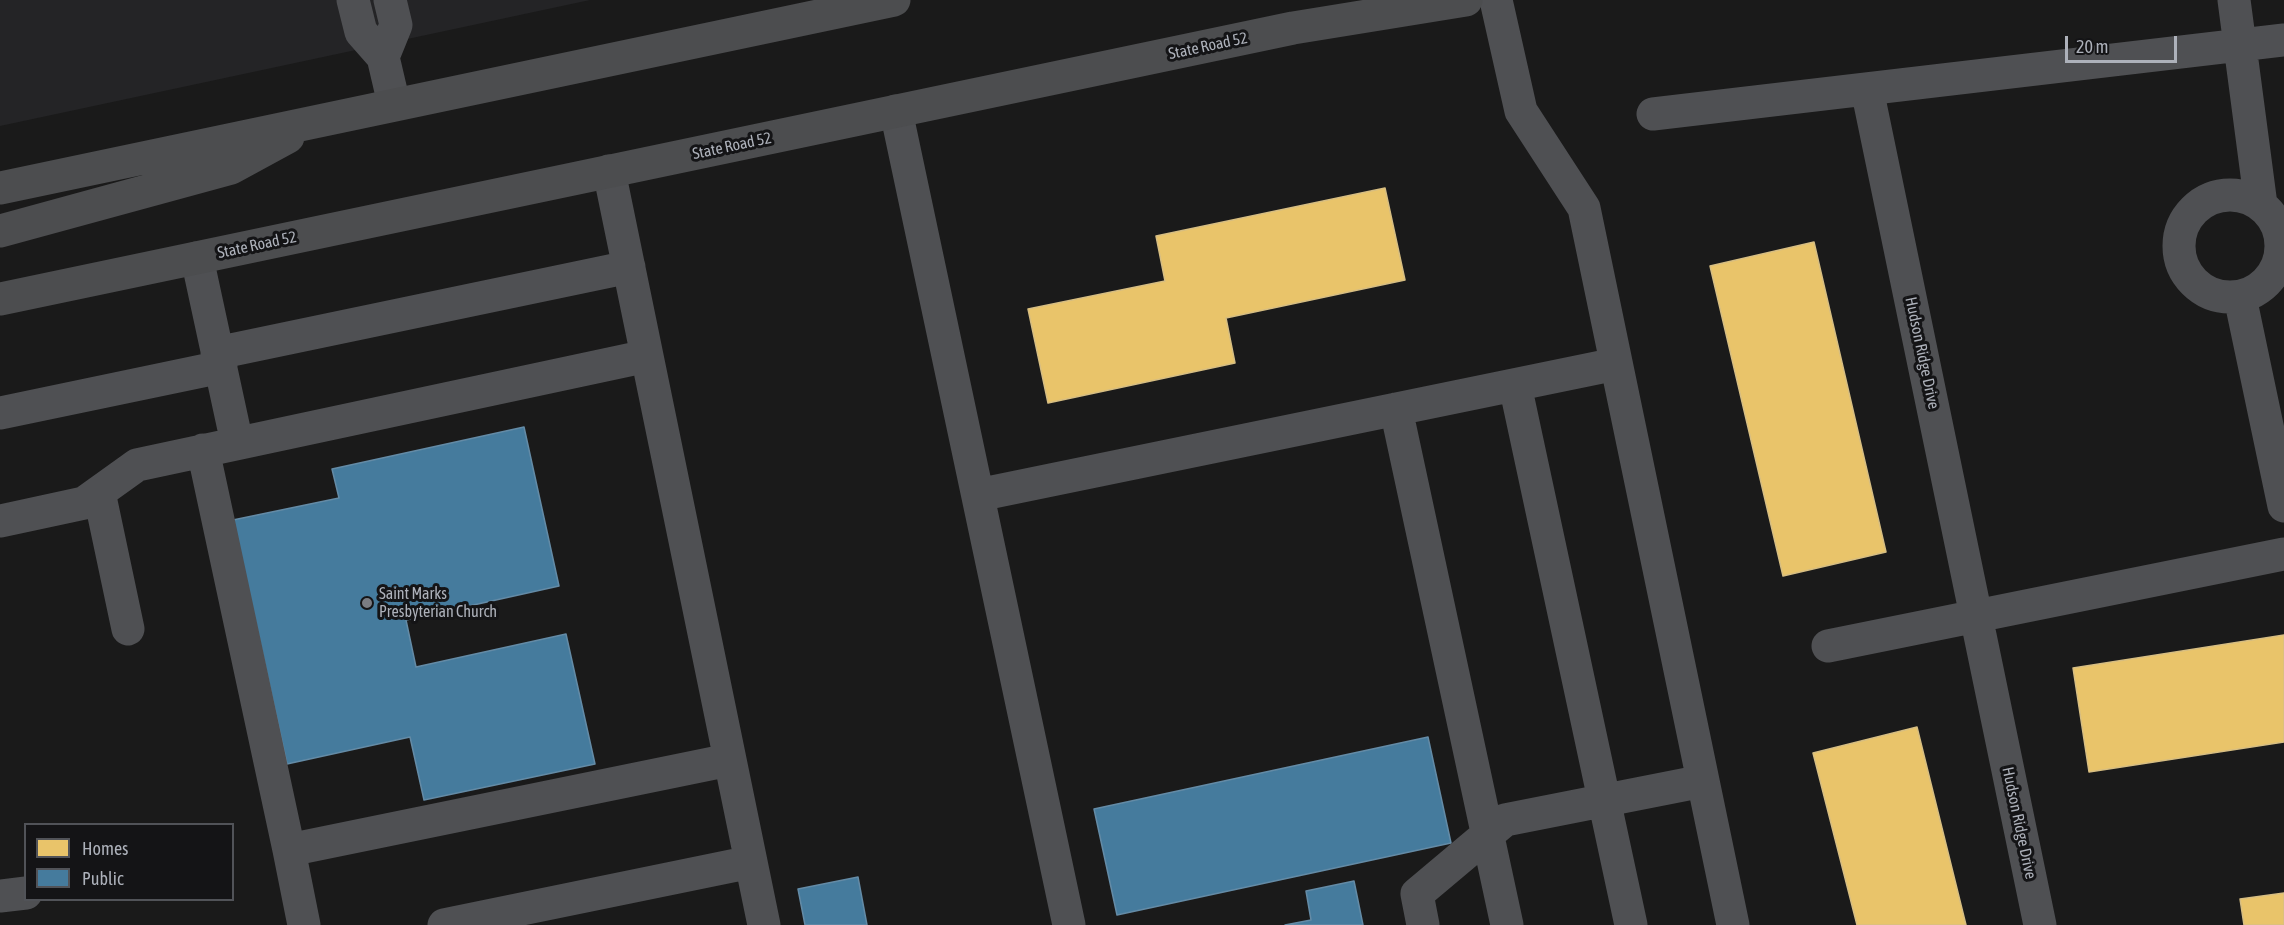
<!DOCTYPE html>
<style>
body{margin:0}
#map{position:relative;width:2284px;height:925px;overflow:hidden;background:#1a1a1a;font-family:"Asap Condensed",sans-serif}
canvas{display:block}
.legend{position:absolute;left:24px;top:823px;width:210px;height:78px;box-sizing:border-box;background:#141416;border:2px solid #515358;margin:0;padding:8px 10px;list-style:none;font-size:18px;color:#adb1ba}
.legend li{display:flex;align-items:center;gap:12px;height:30px}
.legend b{width:30px;border:2px solid #515358}
.scale{position:absolute;left:2065px;top:36px;width:112px;height:27px;box-sizing:border-box;border:3px solid #adb1ba;border-top:0;padding-left:8px;font-size:18px;line-height:21px;white-space:nowrap;color:#adb1ba;-webkit-text-stroke:4px #141416;paint-order:stroke}
</style>
<div id="map">
<canvas width="2284" height="925"></canvas>
<ul class="legend">
<li><b style="height:16px;background:#e9c46a"></b>Homes</li>
<li><b style="height:16px;background:#457b9d"></b>Public</li>
</ul>
<div class="scale">20 m</div>
</div>
<script>
const context = document.querySelector('canvas').getContext('2d');
context.lineJoin = 'round';
function fill(path, color) {
  context.fillStyle = color;
  context.fill(path, 'evenodd');
}
function strokePath(path, color, width, dash) {
  context.strokeStyle = color;
  context.lineWidth = width;
  context.lineCap = dash ? 'butt' : 'round';
  context.setLineDash(dash || []);
  context.stroke(path);
}
function drawText(font, color, halo, rows, align = 'center') {
  context.font = font + ' "Asap Condensed",sans-serif';
  context.lineWidth = 6;
  context.setLineDash([]);
  context.textBaseline = 'middle';
  context.strokeStyle = halo;
  context.fillStyle = color;
  for (const [text, x, y, turn = 0] of rows) {
    context.save();
    context.translate(x, y);
    context.rotate((+turn || 0) * Math.PI / 180);
    context.textAlign = isNaN(turn) ? turn : align;
    if (halo) context.strokeText(text, 0, 0);
    context.fillText(text, 0, 0);
    context.restore();
  }
}
fill(new Path2D(`
 M0 0H590L0 126Z`), '#242426');
const homes = new Path2D(`
 M1385 188 1405 280 1226 318 1235 363 1048 403 1028 309 1165 281 1156 236Z
 M1814 242 1886 552 1783 576 1710 266Z
 M2284 635V742L2089 772 2073 668Z
 M1917 727 1966 925H1857L1813 753Z
 M2284 893V925H2244L2240 899Z`);
fill(homes, '#e9c46a');
strokePath(homes, '#d7be82', 1.5);
const public = new Path2D(`
 M524 427 559 586 406 620 416 667 566 634 595 764 424 800 410 737 287 764 233 520 339 498 332 469Z
 M1428 737 1451 843 1117 915 1094 809Z
 M858 877 867 925H805L798 889Z
 M1354 881 1363 925H1285L1311 920 1306 891Z`);
fill(public, '#457b9d');
strokePath(public, '#648ba6', 1.5);
strokePath(new Path2D(`
 M353 0 361 32 383 57 394 104
 M1496 0 1521 111 1584 208 1733 925
 M2234 0 2261 205
 M383 57 396 25 390 0
 M1867 89 2040 925
 M896 111 1069 925
 M1653 114 2284 40
 M609 171 764 925
 M2179 246a51 51 0 1 1 102 0a51 51 0 1 1-102 0Z
 M197 258 237 443
 M2240 297 2284 506
 M217 353 629 267
 M1515 385 1631 925
 M1396 409 1507 925
 M0 413 221 367
 M203 450 289 850
 M99 492 128 629
 M978 495 1616 364
 M0 521 84 503 137 465 647 356
 M1828 646 2284 554
 M0 896 26 893
 M304 925 289 850 729 760
 M444 925 751 862
 M1423 925 1417 894 1505 820 1703 781`), '#4f5053', 33);
strokePath(new Path2D(`
 M0 188 894 0
 M0 231 231 168 288 137
 M0 299 1293 28 1466 0`), '#4c4d4f', 33);
for (const [x, y, r, color] of [
 [367,603,6,"#7a7c82"]
]) {
  const dot = new Path2D();
  dot.arc(x, y, r, 0, 2 * Math.PI);
  context.fillStyle = color;
  context.fill(dot);
  strokePath(dot, '#141416', 2);
}
drawText('16px', '#adb1ba', '#141416', [
 ["State Road 52",1208,46,-12],
 ["State Road 52",732,146,-12],
 ["State Road 52",257,245,-12],
 ["Hudson Ridge Drive",1922,353,78],
 ["Hudson Ridge Drive",2019,823,78]
]);
drawText('16px', '#adb1ba', '#141416', [
 ["Saint Marks",379,594],
 ["Presbyterian Church",379,612]
], 'left');
</script>
